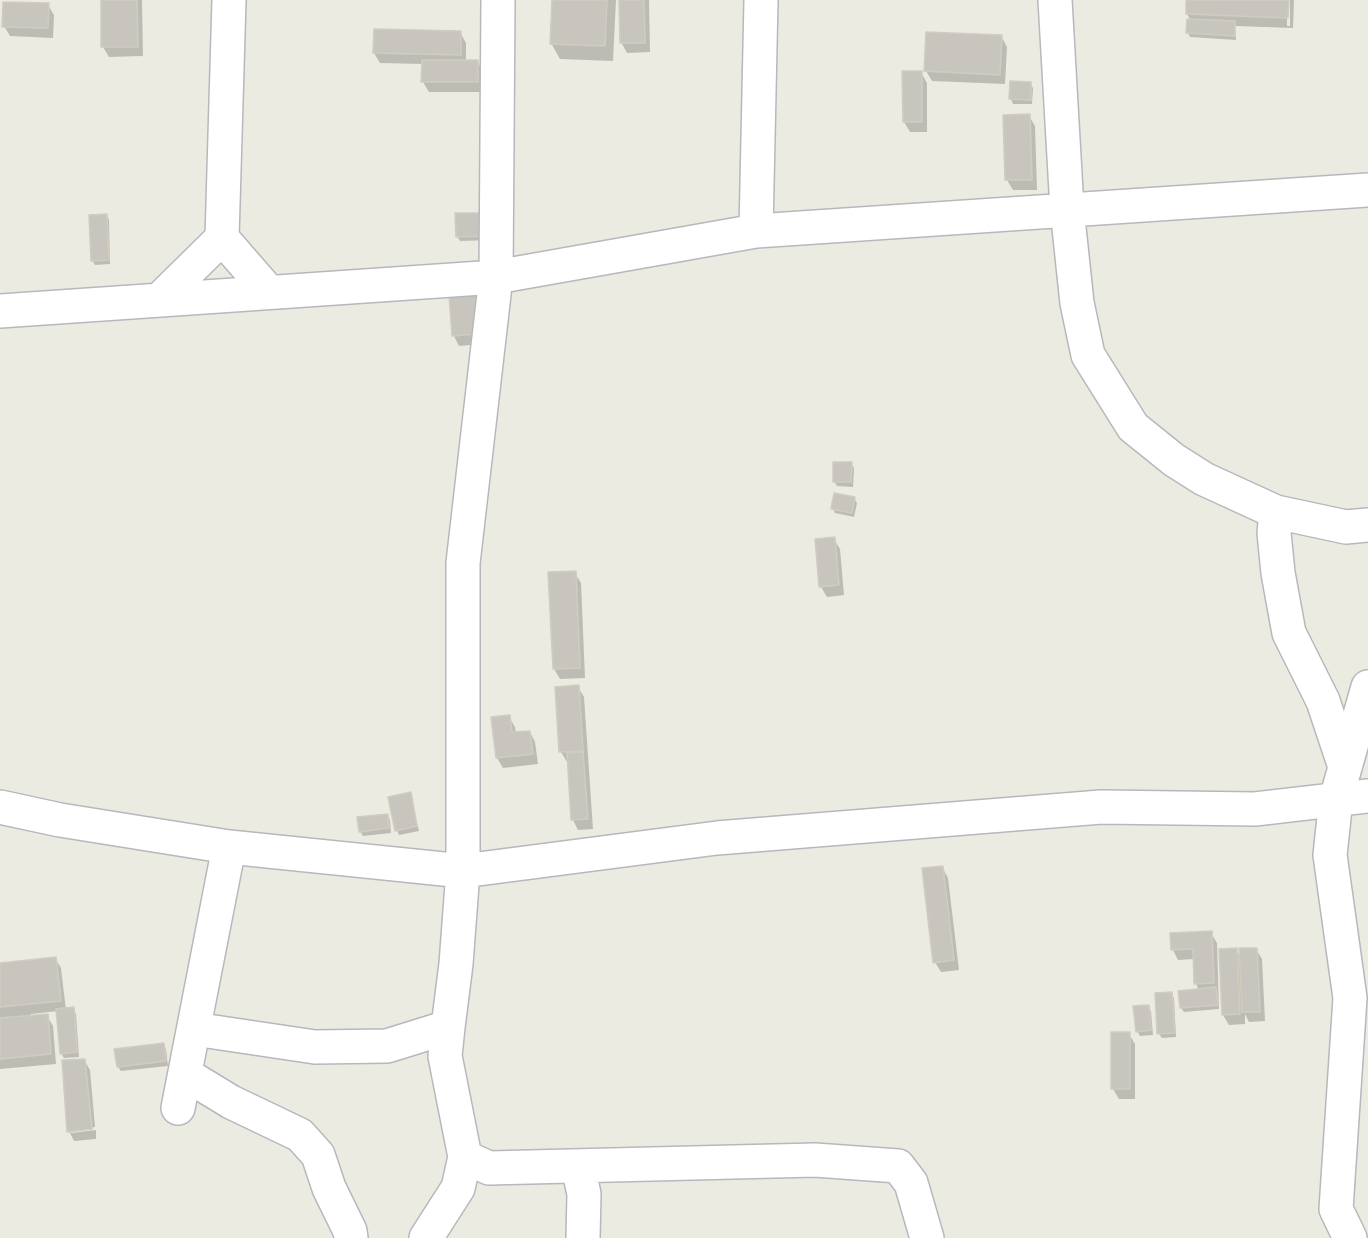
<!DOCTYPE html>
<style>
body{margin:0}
canvas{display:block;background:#ecebe1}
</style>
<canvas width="1368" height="1238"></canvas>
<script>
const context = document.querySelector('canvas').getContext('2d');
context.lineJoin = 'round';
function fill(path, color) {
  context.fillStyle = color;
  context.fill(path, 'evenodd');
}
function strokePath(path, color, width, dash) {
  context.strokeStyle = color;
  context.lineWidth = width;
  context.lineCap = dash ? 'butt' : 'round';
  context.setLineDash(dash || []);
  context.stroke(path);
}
fill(new Path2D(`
 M102 0H142L143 56 109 57 103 47Z
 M553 0H616L613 61 560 59 551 43Z
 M621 0H649L650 52 627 53 621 42Z
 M1188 0H1287V26H1290V0H1294L1293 28 1235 26 1236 40 1190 37 1188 33 1191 21 1187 14Z
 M48 5 54 15 53 38 10 36 4 26Z
 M460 32 466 43V61H477L483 71V92H429L423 82V64L380 63 374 53Z
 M1001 36 1007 47 1005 84 932 81 926 71Z
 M921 72 927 83V132H910L904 122Z
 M1030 83 1033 88 1032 104H1013L1011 99Z
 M1029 116 1035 126 1037 190H1013L1007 180 1005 117Z
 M457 214 490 240 460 241 457 236Z
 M107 215 109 220 110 264 95 265 92 260Z
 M474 295 480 305 482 344 459 346 454 336Z
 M851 464 854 468 853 487 837 486 834 481Z
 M854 498 857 503 854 517 835 513 833 509Z
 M834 539 840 549 844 595 827 597 821 587Z
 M575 573 581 583 585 678 560 679 554 669Z
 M578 687 584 697 593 829 578 830 573 820 569 761 567 762 561 752Z
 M509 717 515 727 516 733 530 732 535 742 538 764 503 768 497 758Z
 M410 794 419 831 399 835 397 830Z
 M387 815 390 820 391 833 363 836 360 831Z
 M942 867 948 878 959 970 941 972 935 962Z
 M1211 933 1217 943 1219 1009 1184 1012 1181 1008 1199 990 1196 984 1195 959 1178 960 1173 950Z
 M1256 949 1262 959 1265 1021 1249 1022 1245 1014V1024L1229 1025 1223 1015 1236 950 1241 957Z
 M55 958 61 968 66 1010 73 1009 76 1014 79 1057 64 1058 61 1053 58 1011 31 1014V1017L47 1016 53 1026 56 1064 0 1069V964Z
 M1171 993 1174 998 1176 1037 1162 1038 1159 1034Z
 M1148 1006 1151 1011 1153 1035 1140 1036 1137 1031Z
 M1129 1034 1135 1044V1099H1119L1113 1089Z
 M163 1045 166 1049 168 1066 121 1071 118 1067Z
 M84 1060 90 1070 95 1127 71 1130V1133L96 1130V1139L74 1141 69 1131Z`), '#0003');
const building = new Path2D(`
 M101 0H137L138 47H101Z
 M552 0H607L605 46 550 44Z
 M619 0H644L645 43H620Z
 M1186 0H1289L1288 18 1186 14Z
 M3 2 49 3 48 28 2 27Z
 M1187 19 1235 21V36L1186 33Z
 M374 29 461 31V55L373 53Z
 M926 32 1002 35 1000 75 924 71Z
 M422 60H478V82H421Z
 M902 71H922V122H903Z
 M1010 81 1031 82V100L1009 99Z
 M1030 114 1032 180H1005L1003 115Z
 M455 213H488V236L456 237Z
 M107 214 109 260 91 261 89 215Z
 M475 293 477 334 452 336 449 295Z
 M833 462H852L851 482H833Z
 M834 493 855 497 852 513 831 509Z
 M835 537 839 585 819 587 815 539Z
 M576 571 580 668 553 669 548 572Z
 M579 685 583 751 559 752 555 687Z
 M510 715 512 732 530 731 533 754 496 758 491 717Z
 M583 752 588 819 571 820 567 753Z
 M411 792 417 826 395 831 388 797Z
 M388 814 389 828 359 832 357 817Z
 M943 866 954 960 933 963 922 868Z
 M1212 931 1214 983 1194 984 1193 949 1171 950 1170 933Z
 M1237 948 1240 1014 1222 1015 1219 949Z
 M1239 948H1257L1260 1012H1242Z
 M56 957 61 1001 0 1007V963Z
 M1216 987 1218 1005 1180 1008 1178 991Z
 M1172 992 1175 1033 1157 1034 1155 993Z
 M1149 1005 1151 1030 1136 1032 1133 1006Z
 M74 1007 77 1052 60 1054 56 1009Z
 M48 1014 51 1054 0 1059V1018Z
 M1111 1032H1130V1089H1111Z
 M164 1043 166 1061 117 1067 114 1049Z
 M85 1059 92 1129 67 1132 62 1060Z`);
fill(building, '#c7c5be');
strokePath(building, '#d0cdc0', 1.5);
const minor = new Path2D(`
 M1055 0 1067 209 1077 303 1088 355 1133 427 1174 460 1204 479 1276 512 1346 527 1368 525
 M756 231 761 0
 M222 238 269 292
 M159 300 222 238 229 0
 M0 311 496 277 756 231 1368 190
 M1276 512 1274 533 1278 573 1289 633 1323 701 1345 767
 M0 807 60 820 229 847 463 871 717 838 1101 807 1255 809 1368 796
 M194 1029 315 1047 387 1046 448 1027 456 964 463 871V563L496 277 498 0
 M185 1074 231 1102 300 1135 318 1155 329 1188 350 1231 351 1238
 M178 1108 229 847
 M465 1157 489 1168 815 1160 898 1166 911 1183 927 1238
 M578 1167 584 1194 583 1238
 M426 1238 458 1188 465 1157 445 1056 448 1027
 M1350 1238 1336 1209 1350 998 1330 855 1336 799 1368 687`);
strokePath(minor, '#b7b8bd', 36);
strokePath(minor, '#fff', 33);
</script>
